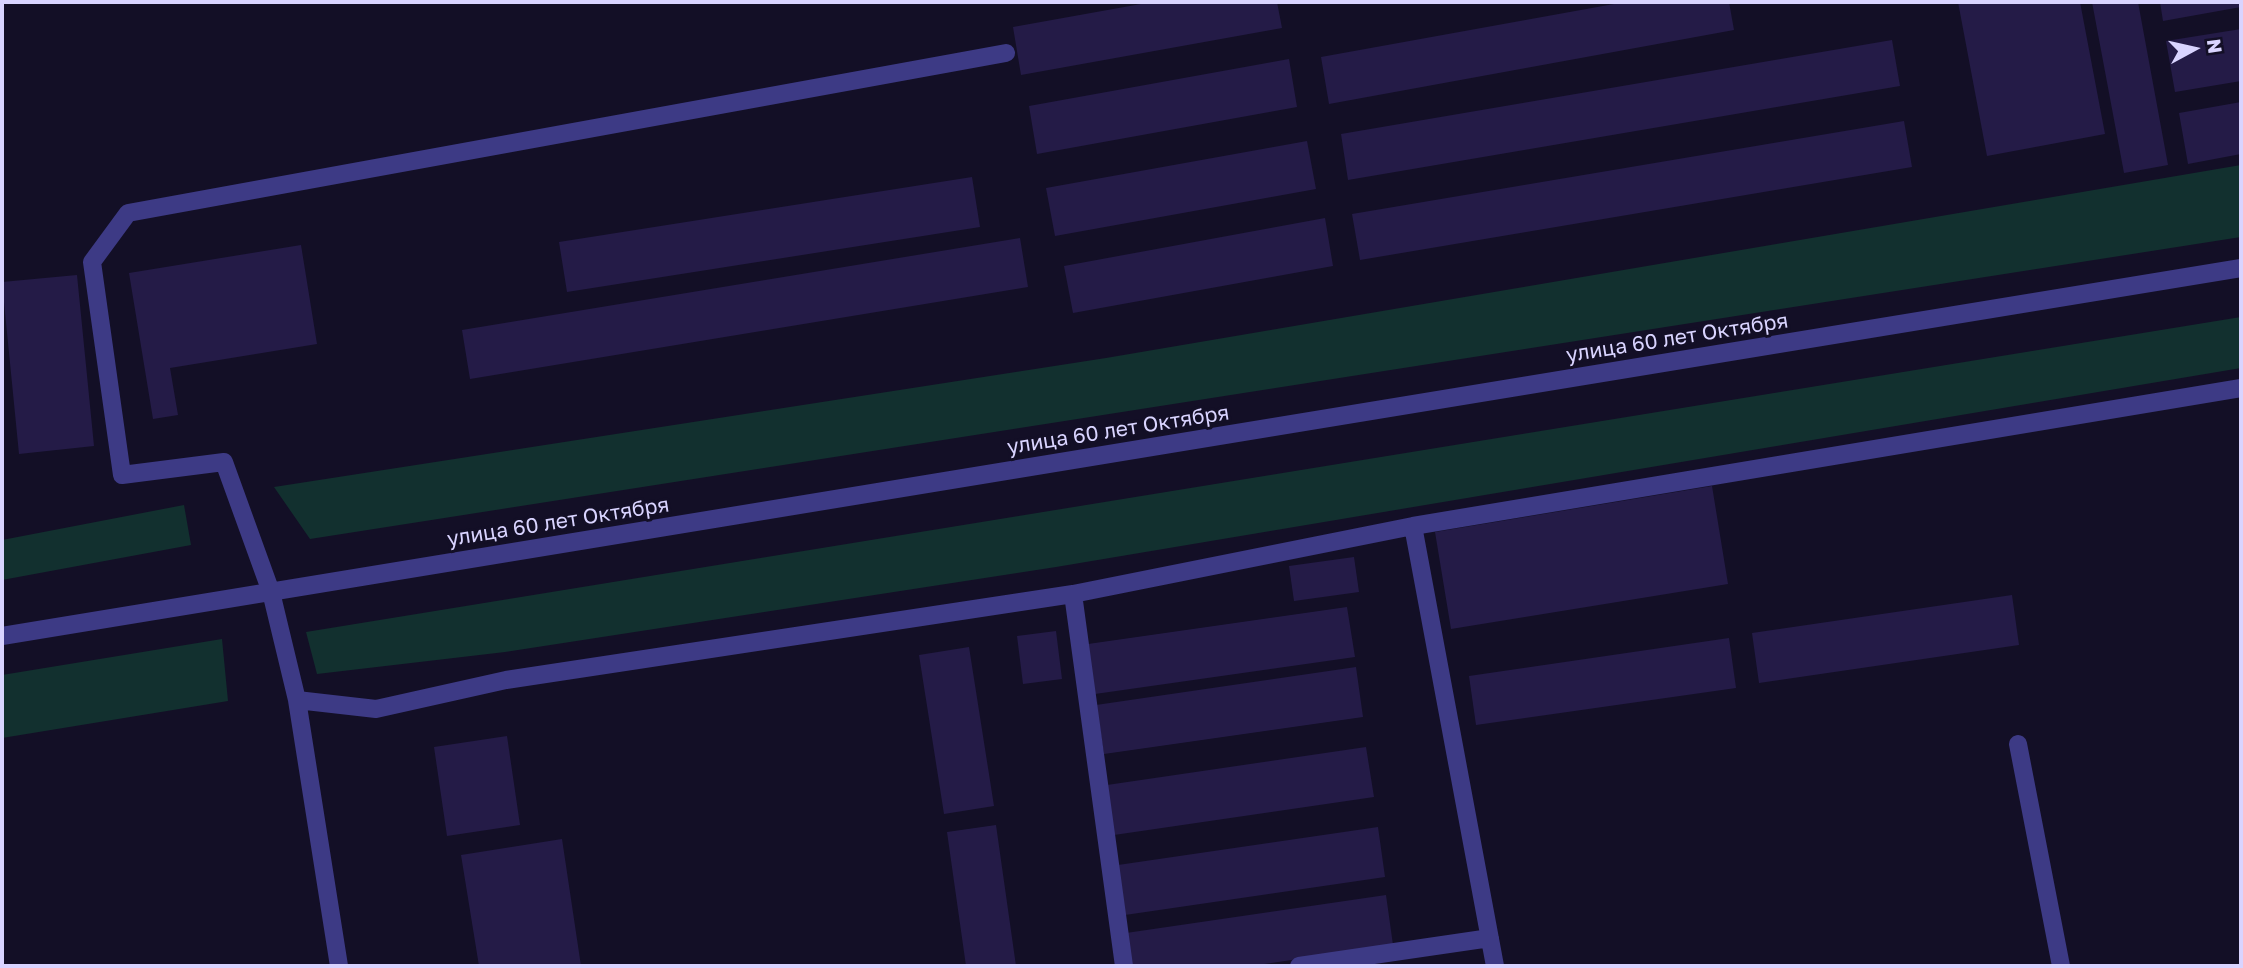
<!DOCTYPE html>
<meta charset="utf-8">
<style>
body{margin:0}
#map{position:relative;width:2243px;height:968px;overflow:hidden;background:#130f26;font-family:"Golos Text",sans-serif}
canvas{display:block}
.frame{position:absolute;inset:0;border:4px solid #d9d4ff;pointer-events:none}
.north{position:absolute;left:2159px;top:14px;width:70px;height:70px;-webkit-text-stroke:5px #130f26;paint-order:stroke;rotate:82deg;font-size:19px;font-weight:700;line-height:28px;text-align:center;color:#d9d4ff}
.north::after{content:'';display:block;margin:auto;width:24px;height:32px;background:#d9d4ff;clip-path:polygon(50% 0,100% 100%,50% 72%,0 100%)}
</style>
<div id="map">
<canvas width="2243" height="968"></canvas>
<div class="frame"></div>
<div class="north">N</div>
</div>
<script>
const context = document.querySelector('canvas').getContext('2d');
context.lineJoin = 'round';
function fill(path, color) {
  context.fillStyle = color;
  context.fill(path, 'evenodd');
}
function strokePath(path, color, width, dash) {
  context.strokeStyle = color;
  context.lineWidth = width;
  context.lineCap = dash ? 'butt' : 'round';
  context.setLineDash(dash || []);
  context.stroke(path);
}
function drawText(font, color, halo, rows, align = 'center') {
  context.font = font + ' "Golos Text",sans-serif';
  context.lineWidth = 6;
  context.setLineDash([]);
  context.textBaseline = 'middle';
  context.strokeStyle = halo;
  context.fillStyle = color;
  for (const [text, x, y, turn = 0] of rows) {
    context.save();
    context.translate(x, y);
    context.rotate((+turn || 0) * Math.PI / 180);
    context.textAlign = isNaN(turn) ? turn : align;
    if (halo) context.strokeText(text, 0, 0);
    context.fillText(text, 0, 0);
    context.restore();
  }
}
fill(new Path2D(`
 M2241 165V237L310 539 274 487 1106 358Z
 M2241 317V368L1056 567 505 652 317 674 306 632Z
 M184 505 191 545 2 580V540Z
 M222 639 228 701 2 738V675Z`), '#12302f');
fill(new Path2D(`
 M1152 2H1277L1282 28 1021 75 1013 27Z
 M1625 2H1729L1734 30 1329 104 1321 57Z
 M1958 2H2080L2105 134 1987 156Z
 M2092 2H2138L2168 165 2124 173Z
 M2160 2H2241V7L2163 21Z
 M2241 29V81L2175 92 2166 41Z
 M1892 40 1900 86 1348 180 1341 134Z
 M1289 59 1297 107 1037 154 1029 106Z
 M2241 102V154L2188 164 2179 113Z
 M1904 121 1912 167 1360 260 1352 214Z
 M1307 141 1316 189 1055 236 1046 188Z
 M972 177 980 227 567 292 559 242Z
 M1325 218 1333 266 1073 313 1064 266Z
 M1020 238 1028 287 470 379 462 330Z
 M301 245 317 344 170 368 178 415 153 419 129 273Z
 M77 275 94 446 19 454 2 282Z
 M1712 486 1728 584 1451 629 1435 532Z
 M1354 557 1359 592 1294 601 1289 566Z
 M2012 595 2019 645 1759 683 1752 633Z
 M1347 607 1355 657 1095 694 1088 644Z
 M1056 631 1062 679 1023 684 1017 636Z
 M1729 638 1736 688 1476 725 1469 676Z
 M969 647 994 806 944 814 919 655Z
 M1356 667 1363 717 1104 754 1096 705Z
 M507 736 520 825 447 836 434 747Z
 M1366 747 1374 797 1114 835 1107 785Z
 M996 825 1016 966H966L947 832Z
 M1378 827 1385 877 1125 915 1118 865Z
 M562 839 581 966H479L461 855Z
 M1386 895 1393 945 1251 966H1131L1126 933Z`), '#241b47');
strokePath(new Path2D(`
 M1413 526 2241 388
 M1073 594 1124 966
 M2 636 2241 268
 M297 700 376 709 506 680 1073 594 1413 526 1495 966
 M2018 744 2061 966
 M339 966 297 700 271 592 224 462 122 475 92 262 128 213 1006 53
 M1299 966 1490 938`), '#3d3a85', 18);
drawText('21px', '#d9d4ff', '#130f26', [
 ["улица 60 лет Октября",1677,338,-9],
 ["улица 60 лет Октября",1118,430,-9],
 ["улица 60 лет Октября",558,522,-9]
]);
</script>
